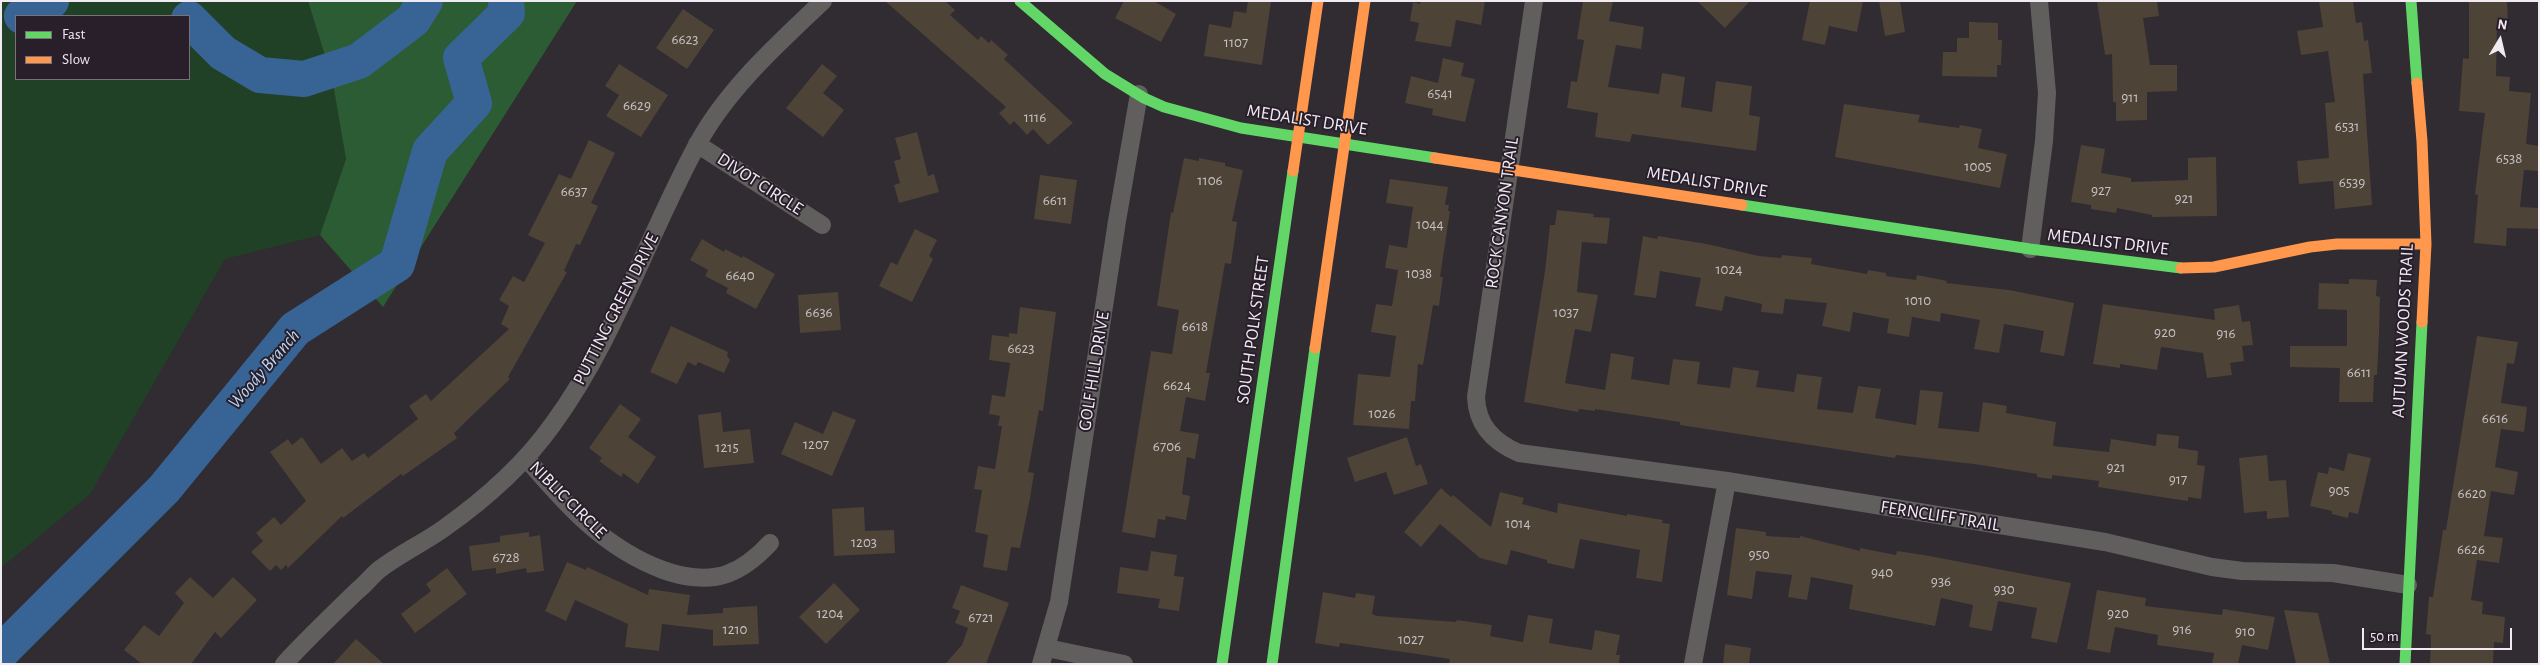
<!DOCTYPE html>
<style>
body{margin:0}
#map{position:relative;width:2540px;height:665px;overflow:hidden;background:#312b32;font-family:"Alegreya Sans",sans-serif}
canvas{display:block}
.frame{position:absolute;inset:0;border:2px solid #f0eaf2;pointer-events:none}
.legend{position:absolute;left:15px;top:15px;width:175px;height:65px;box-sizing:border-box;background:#281f2b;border:1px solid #78707b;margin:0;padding:6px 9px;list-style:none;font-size:15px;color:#f0eaf2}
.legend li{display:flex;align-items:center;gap:10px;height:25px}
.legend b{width:25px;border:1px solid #78707b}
.north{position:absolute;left:2475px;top:15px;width:50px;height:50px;-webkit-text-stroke:4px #281f2b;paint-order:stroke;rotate:9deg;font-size:14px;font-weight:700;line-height:20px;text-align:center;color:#f0eaf2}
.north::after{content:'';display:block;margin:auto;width:18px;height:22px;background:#f0eaf2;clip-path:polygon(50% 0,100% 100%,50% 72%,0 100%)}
.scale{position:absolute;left:2362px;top:628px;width:150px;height:22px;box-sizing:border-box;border:2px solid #f0eaf2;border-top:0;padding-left:6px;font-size:15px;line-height:18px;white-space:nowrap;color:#f0eaf2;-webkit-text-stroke:4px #281f2b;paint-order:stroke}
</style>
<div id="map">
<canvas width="2540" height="665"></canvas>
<div class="frame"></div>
<ul class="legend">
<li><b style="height:6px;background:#63d668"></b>Fast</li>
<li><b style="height:6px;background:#ff974d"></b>Slow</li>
</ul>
<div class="north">N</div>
<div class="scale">50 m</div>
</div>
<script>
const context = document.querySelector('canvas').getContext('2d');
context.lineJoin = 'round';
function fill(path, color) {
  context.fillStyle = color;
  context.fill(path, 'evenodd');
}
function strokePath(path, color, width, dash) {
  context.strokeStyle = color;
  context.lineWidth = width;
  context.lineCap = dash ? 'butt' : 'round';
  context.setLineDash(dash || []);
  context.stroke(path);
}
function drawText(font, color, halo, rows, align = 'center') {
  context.font = font + ' "Alegreya Sans",sans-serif';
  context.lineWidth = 4;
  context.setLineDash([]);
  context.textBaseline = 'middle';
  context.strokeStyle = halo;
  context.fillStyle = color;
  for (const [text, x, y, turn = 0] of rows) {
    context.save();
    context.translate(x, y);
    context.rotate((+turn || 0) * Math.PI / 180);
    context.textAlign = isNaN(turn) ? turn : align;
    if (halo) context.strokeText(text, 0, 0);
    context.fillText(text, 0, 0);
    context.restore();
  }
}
fill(new Path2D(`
 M1 1H308L332 78 346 159 320 235 225 259 90 494 1 568ZM16 16H189V79H16Z`), '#214126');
fill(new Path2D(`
 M308 1H577L383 307 320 235 346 159 332 78Z`), '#2b5c33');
strokePath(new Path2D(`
 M22 16 51 1
 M189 19 223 53 260 75 304 79 359 61 413 20 425 1
 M1 652 164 489 295 329 397 264 430 151 474 103 461 58 507 13 506 1`), '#376494', 36);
fill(new Path2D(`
 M885 1H945L955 10 950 15 978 40 981 36 989 43 991 40 1008 55 1004 59 1073 123 1048 145 1033 129 1027 135 1014 121 1010 125 999 113 1006 107Z
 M1124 1H1154L1176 14 1161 42 1115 18Z
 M1248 1H1271L1262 65 1204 56 1209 24 1231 28 1234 11 1246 13Z
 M1421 1H1485L1481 25 1456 20 1451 47 1415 41 1419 23 1410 21 1413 2 1420 4Z
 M1583 1H1613L1609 21 1644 27 1641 49 1616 45 1608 87 1659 94 1662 73 1685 77 1681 107 1712 112 1716 81 1752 86 1749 115 1760 117 1756 151 1632 134 1630 142 1595 137 1598 113 1567 108 1571 81 1577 82 1584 40 1577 39Z
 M1697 1H1750L1725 28Z
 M1810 1H1863L1857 32 1829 26 1825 45 1802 40Z
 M1879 1H1900L1905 32 1885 36Z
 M2097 1H2157L2159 16 2143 18 2150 65H2177V91L2147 92V120L2116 121V102H2113L2112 54 2105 55Z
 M2319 1H2353L2356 23 2362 22 2364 41 2368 40 2372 73 2363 74 2372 205 2335 209 2333 181 2299 184 2297 161 2329 158 2325 103 2335 102 2328 51 2301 55 2297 31 2323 27Z
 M2469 1H2507L2508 24H2497L2496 76 2510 77 2509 91 2531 93 2526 144 2539 146V171L2524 170 2520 207 2539 208 2538 229 2507 228 2506 246 2474 243 2478 195 2475 194 2485 113 2459 111 2463 58 2469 59Z
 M683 9 714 30 687 69 656 48Z
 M1969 22 1998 23V40H2002L2001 65H1997V77L1942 76 1943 52H1957V38H1969Z
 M1443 58 1464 63 1461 76 1475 79 1465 122 1432 115 1433 109 1405 103 1411 76 1438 83Z
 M619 64 668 95 641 137 606 116 619 95 605 86Z
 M822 64 837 76 823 93 844 110 823 137 786 108Z
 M1844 104 1920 115 1918 122 1959 128 1960 125 1982 129 1978 148 2007 154 2000 188 1835 157Z
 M917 132 928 176 934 174 939 192 899 203 894 185 900 183 894 161 901 159 895 138Z
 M589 140 615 153 591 203 598 206 580 245 576 244 564 271 567 272 508 377 510 379 454 433 457 438 403 476 401 474 343 518 342 516 288 568 286 565 281 570 276 565 270 571 251 552 263 541 256 533 274 517 281 525 306 501 270 452 288 439 292 445 302 437 321 464 342 448 352 461 364 453 368 458 418 419 409 406 426 394 431 401 509 329 501 324 509 306 499 300 513 276 524 282 545 243 528 235 559 174 571 179Z
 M2081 145 2105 149 2101 173 2131 178V182L2188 180V158L2216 157 2217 216 2152 217V215L2117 208 2116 213 2091 209V205L2071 202Z
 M1184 158 1199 161V158L1225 163V166L1243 170 1232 221 1237 222 1231 264 1225 263 1206 373H1210L1205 401 1186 397 1180 431 1199 434 1195 459 1187 457 1182 494 1190 496 1186 520 1166 516 1165 520 1158 519 1155 538 1122 532 1151 351 1172 354 1179 310 1157 306 1171 212 1173 213Z
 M1040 175 1077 180 1071 224 1034 219Z
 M1390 179 1448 187 1445 205H1449L1448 211H1450L1440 277H1443L1439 306 1433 305 1423 365 1418 364 1415 401H1411L1409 429 1353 425 1358 374 1390 377 1396 336 1371 332 1376 304 1392 306 1398 270 1385 268 1389 245 1407 248 1413 207 1386 203Z
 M1557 210 1594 214 1593 217 1610 218 1607 244 1582 242 1577 292 1598 295 1591 332 1575 329 1565 383 1605 390 1611 353 1634 357 1631 379 1669 385 1673 359 1700 362 1697 384 1730 388 1733 367 1759 371 1756 387 1794 392 1797 374 1822 377 1817 409 1853 413 1858 386 1881 389 1875 418 1916 425 1920 390 1943 392 1938 428 1979 432 1983 402 2007 406 2006 413 2056 422 2053 446 2109 452 2111 439 2156 446 2157 434 2179 436 2178 448 2198 451 2197 465 2205 466 2201 499 2188 497V501L2161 497 2098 487 2099 481 2052 475V479L2037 477V474L1974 464 1896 455 1895 458 1680 425V422L1595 409V411L1579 409 1578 412 1524 402 1545 271 1550 225H1555Z
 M915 229 937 240 929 256 933 259 912 302 879 286 891 262 897 265Z
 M1643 236 1657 239 1658 236 1707 244 1759 256 1781 258 1782 255 1812 258 1811 264 1867 274 1868 270 1886 273V276L1916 280 1917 275 1947 281 1946 283 2009 290 2074 303 2064 356 2040 352 2044 331 2004 324 1999 353 1974 349 1980 320 1941 313 1940 322 1912 317 1909 337 1887 333 1889 319 1853 312 1850 332 1822 326 1827 303 1785 299 1783 314 1761 312 1762 304 1725 296 1722 311 1695 306 1701 278 1660 271 1656 298 1634 295Z
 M702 239 724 252 725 249 742 258 743 256 775 274 756 309 726 293 728 288 705 276 708 270 690 260Z
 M2349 279 2377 280 2376 296 2380 297 2379 334 2377 375H2374L2373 402H2339L2340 368 2290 367V346H2347V310L2318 309 2319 283 2349 284Z
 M838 292 841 330 800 333 798 295Z
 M2103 304 2215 320 2214 309 2239 305 2242 322 2250 321 2253 345 2242 346 2244 361 2230 363 2232 375 2207 378 2203 353 2161 347 2157 370 2120 364V368L2093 364Z
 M1020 307 1056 312 1043 411 1039 410 1028 472 1034 473 1030 498 1020 548 1011 547 1007 571 983 567 988 535 975 532 982 490 974 489 978 466 995 469 1002 426H998L1000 416 989 414 992 395 1005 397 1010 363 989 360 992 335 1009 337V333L1017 334Z
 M671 326 728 352 727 356 730 360 724 373 698 362 696 366 688 362 677 384 650 372Z
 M2477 336 2518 342 2514 364 2507 363 2501 403 2527 407 2524 432 2501 429 2495 467 2518 472 2514 495 2491 491 2484 536 2503 538 2499 563 2477 560 2471 600 2483 602 2482 614 2505 617 2503 643 2494 642 2493 664H2430L2431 635 2426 634 2429 597H2433L2443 530H2446Z
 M620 404 641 419 628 437 656 457 638 484 623 473 621 477 599 461 602 458 589 448Z
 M833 411 856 420 832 476 781 454 795 422 823 434Z
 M721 412 723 432 750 429 754 463 704 468 698 415Z
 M1407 437 1416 466 1421 464 1428 484 1394 495 1386 472 1355 482 1347 458Z
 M2348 453 2371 458 2358 514 2349 512 2348 518 2332 514V511L2310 506 2318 472 2328 474 2329 467 2344 471Z
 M2267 455 2269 481 2286 480 2289 517 2267 519V511L2244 513 2239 458Z
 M1441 488 1451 497 1453 495 1491 527 1500 492 1524 498 1522 504 1557 513 1558 503 1627 516V514L1663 520 1662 523 1670 524 1662 582 1636 578 1640 550 1580 539 1574 569 1547 563V560L1511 550 1507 565 1480 558 1440 524 1421 547 1404 532Z
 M864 507 865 531 894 530 895 553 834 556 832 509Z
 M1736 528 1766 532V536L1800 538V536L1860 551V548L1896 555 1897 551 1924 555 2071 583 2057 643 2031 638 2037 608 1998 601 1992 631 1969 627 1973 605 1941 598 1935 626 1849 609 1853 585 1811 577 1807 600 1788 597 1792 575 1756 571 1752 599 1727 595Z
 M529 532V537L540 535 544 571 527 573 526 568 496 574V568L472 571 469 546 500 542V536Z
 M1151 551 1177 555 1174 576 1184 577 1179 611 1158 608 1160 599 1117 593 1120 567 1148 571Z
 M567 562 586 570 587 567 648 595 649 589 690 595 687 615 723 613V608L757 606 759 644 713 646V630L662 624 659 651 625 647 628 624 575 600 566 621 545 611Z
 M447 568 467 594 415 633 401 614 431 591 426 584Z
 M190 577 213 598 233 577 257 600 221 638 215 632 191 664H142L124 650 144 625 159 636 184 603 175 593Z
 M834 583 860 610 826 644 799 617Z
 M961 585 1009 603 986 664H945L962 645 968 628 955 623 960 611 952 608Z
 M2097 590 2146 598 2145 606 2222 615 2223 609 2275 617 2268 650 2242 645 2238 664H2212L2214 653 2157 645 2158 635 2115 627 2110 653 2087 649Z
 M1323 592 1355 598 1356 593 1375 596 1372 614 1377 616 1456 622 1457 620 1492 625 1490 636 1523 642 1528 615 1553 619 1549 643 1592 650 1595 630 1620 635 1616 655H1620L1619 664H1449L1450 659 1417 654 1340 643 1339 647 1315 643Z
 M2284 610 2318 613 2330 664H2296Z
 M356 639 384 664H333Z
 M1725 644 1751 648 1749 664H1723Z`), '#4d4337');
strokePath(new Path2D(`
 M1534 1 1476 397C1477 425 1493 442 1519 453L1727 481 2105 542 2212 567 2242 571 2333 573 2408 585
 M697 144 822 225
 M2030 249 2044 141 2047 93 2039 1
 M526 458C566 505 604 548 663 570 682 577 707 581 727 574 744 568 758 556 770 543
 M1047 648 1124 664
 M284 664C308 638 333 614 358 590 366 584 372 575 380 569 400 554 423 543 443 529 484 500 524 465 553 424 615 339 647 237 697 145 727 89 778 44 823 1
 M1041 664 1059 602 1117 221 1139 94
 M1693 664 1727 481`), '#615f5e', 18);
strokePath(new Path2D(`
 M1020 1 1105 74 1144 98 1164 107 1241 128 1435 158
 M2411 1 2417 83
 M1742 205 2030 249 2181 268
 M1222 664 1293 171
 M1272 664 1315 348
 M2405 664 2422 322`), '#63d668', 11);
strokePath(new Path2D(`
 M2417 83 2422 141 2426 244 2422 322
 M1435 158 1742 205
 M1293 171 1318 1
 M2181 268 2214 267 2310 247 2337 244H2426
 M1315 348 1365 1`), '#ff974d', 11);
drawText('15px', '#c7c0c3', null, [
 ["6623",685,39],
 ["1107",1236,42],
 ["6541",1440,93],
 ["911",2130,97],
 ["6629",637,105],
 ["1116",1035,117],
 ["6531",2347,126],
 ["6538",2509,158],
 ["1005",1978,166],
 ["1106",1210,180],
 ["6539",2352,182],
 ["927",2101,190],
 ["6637",574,191],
 ["921",2184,198],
 ["6611",1055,200],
 ["1044",1430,224],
 ["1024",1729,269],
 ["1038",1419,273],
 ["6640",740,275],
 ["1010",1918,300],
 ["6636",819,312],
 ["1037",1566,312],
 ["6618",1195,326],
 ["920",2165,332],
 ["916",2226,333],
 ["6623",1021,348],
 ["6611",2359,372],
 ["6624",1177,385],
 ["1026",1382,413],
 ["6616",2495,418],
 ["1207",816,444],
 ["6706",1167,446],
 ["1215",727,447],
 ["921",2116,467],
 ["917",2178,479],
 ["905",2339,490],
 ["6620",2472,493],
 ["1014",1518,523],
 ["1203",864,542],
 ["6626",2471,549],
 ["950",1759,554],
 ["6728",506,557],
 ["940",1882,572],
 ["936",1941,581],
 ["930",2004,589],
 ["1204",830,613],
 ["920",2118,613],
 ["6721",981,617],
 ["1210",735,629],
 ["916",2182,629],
 ["910",2245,631],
 ["1027",1411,639]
]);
drawText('18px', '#f0eaf2', '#281f2b', [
 ["MEDALIST DRIVE",1307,120,9],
 ["MEDALIST DRIVE",1707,182,9],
 ["DIVOT CIRCLE",760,184,33],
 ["ROCK CANYON TRAIL",1502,213,-82],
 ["MEDALIST DRIVE",2108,242,7],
 ["PUTTING GREEN DRIVE",616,309,-63],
 ["SOUTH POLK STREET",1253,330,-82],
 ["AUTUMN WOODS TRAIL",2403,331,-87],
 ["GOLF HILL DRIVE",1094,371,-81],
 ["NIBLIC CIRCLE",568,500,45],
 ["FERNCLIFF TRAIL",1940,516,9]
]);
drawText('italic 19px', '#b9d4f3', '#281f2b', [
 ["Woody Branch",264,369,-49]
]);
</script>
